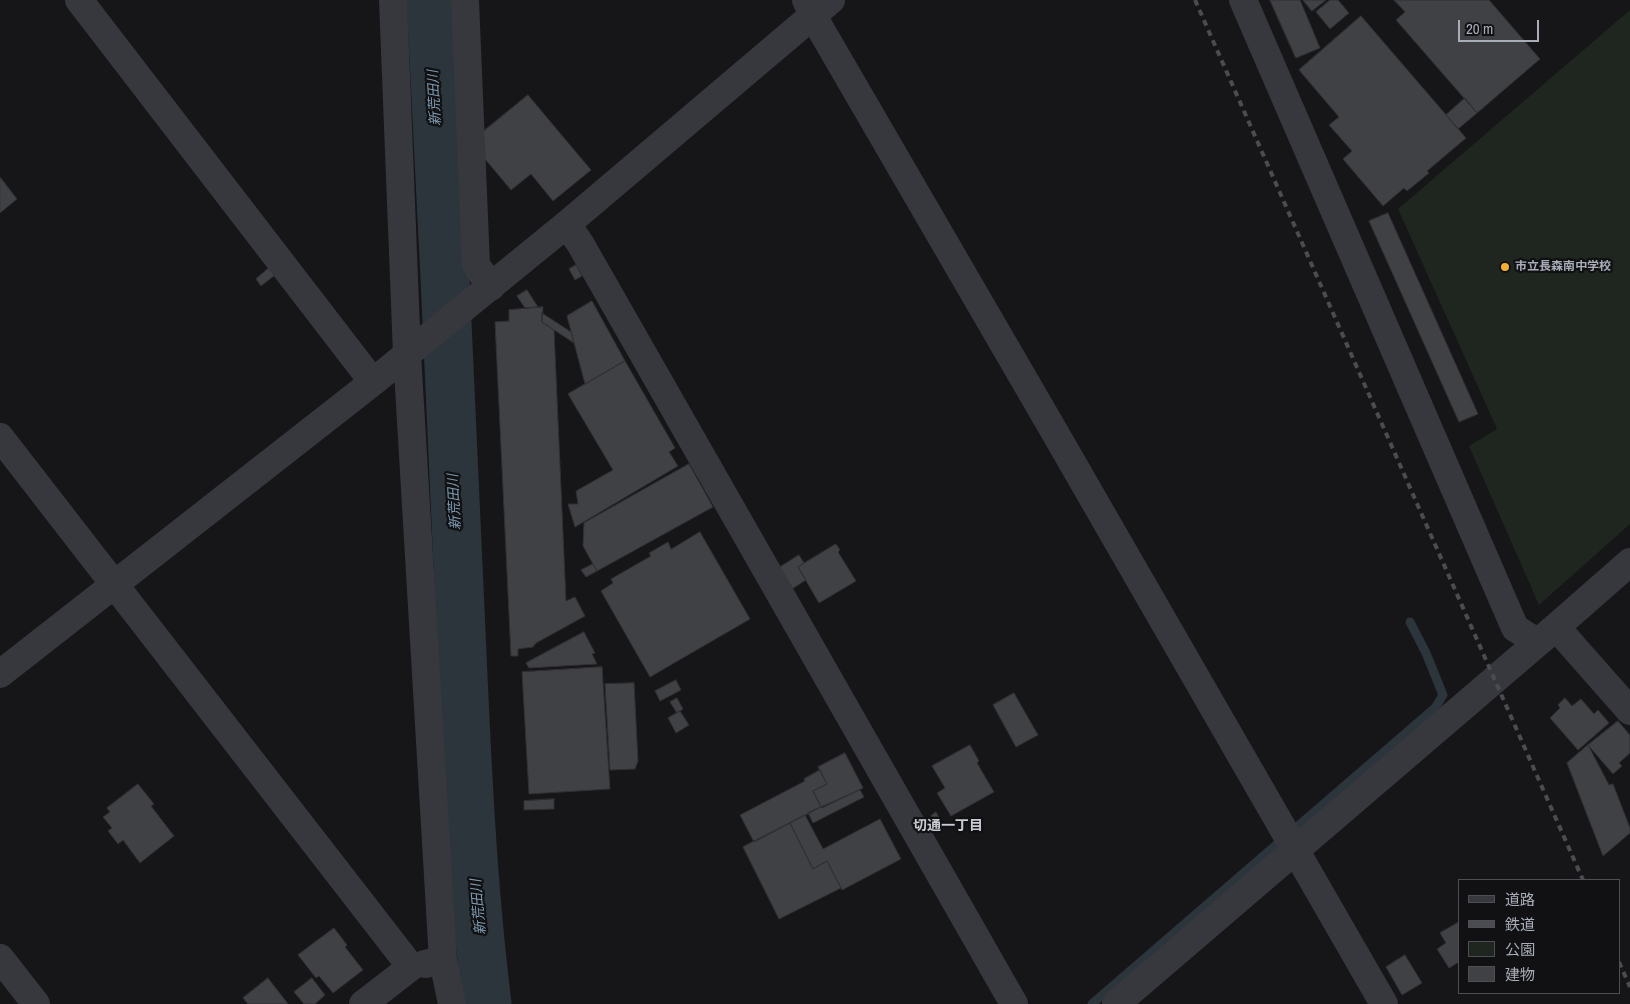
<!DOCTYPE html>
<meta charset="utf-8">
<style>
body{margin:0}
#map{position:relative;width:1630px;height:1004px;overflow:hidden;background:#161618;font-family:"Archivo Narrow","Noto Sans JP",sans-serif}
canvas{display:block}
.legend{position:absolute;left:1458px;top:879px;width:162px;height:115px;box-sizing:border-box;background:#111113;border:1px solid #4d4f55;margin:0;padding:6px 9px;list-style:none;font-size:15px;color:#a8adb8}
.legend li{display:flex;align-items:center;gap:10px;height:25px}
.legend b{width:25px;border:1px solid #4d4f55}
.scale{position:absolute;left:1458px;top:20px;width:81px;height:22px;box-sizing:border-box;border:2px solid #a8adb8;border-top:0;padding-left:6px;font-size:15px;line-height:18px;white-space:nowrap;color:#a8adb8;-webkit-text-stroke:4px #111113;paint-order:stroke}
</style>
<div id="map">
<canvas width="1630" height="1004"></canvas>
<ul class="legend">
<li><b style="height:6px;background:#37383d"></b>道路</li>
<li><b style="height:6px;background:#4a4c52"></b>鉄道</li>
<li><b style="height:14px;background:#1e261f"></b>公園</li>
<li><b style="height:14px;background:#404145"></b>建物</li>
</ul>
<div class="scale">20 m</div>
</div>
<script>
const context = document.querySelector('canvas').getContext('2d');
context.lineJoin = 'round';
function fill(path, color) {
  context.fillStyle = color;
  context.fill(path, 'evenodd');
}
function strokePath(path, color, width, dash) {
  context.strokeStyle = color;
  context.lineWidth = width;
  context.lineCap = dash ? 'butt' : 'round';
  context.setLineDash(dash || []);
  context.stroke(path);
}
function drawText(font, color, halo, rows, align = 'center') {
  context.font = font + ' "Archivo Narrow","Noto Sans JP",sans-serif';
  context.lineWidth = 4.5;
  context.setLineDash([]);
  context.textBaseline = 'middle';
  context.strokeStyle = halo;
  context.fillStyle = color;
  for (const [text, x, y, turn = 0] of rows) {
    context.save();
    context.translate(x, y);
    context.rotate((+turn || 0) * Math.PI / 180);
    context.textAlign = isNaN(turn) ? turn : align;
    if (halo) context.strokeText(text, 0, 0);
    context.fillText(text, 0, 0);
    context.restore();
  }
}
fill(new Path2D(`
 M1630 10V524L1539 605 1469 446 1497 429 1398 209Z`), '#1e261f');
strokePath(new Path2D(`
 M1092 1004 1435 708 1443 695 1426 653 1410 622`), '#2c353c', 9);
strokePath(new Path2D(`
 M431 0C441 188 450 377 458 565 465 712 469 859 487 1004`), '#2c353c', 49);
const building = new Path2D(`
 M1270 0H1300L1320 48 1296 58Z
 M1303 0H1326L1312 11Z
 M1330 0H1338L1349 13 1330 29 1316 12Z
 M1394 0H1489L1540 59 1477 113 1396 20 1405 12Z
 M1361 16 1466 138 1427 171 1429 173 1407 191 1404 188 1383 206 1343 159 1352 151 1329 125 1339 117 1299 70Z
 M528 95 591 170 553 201 531 174 511 190 480 153 479 135Z
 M1465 98 1477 113 1458 129 1446 115Z
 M0 177 17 199 0 213Z
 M1388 213 1478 414 1459 422 1369 221Z
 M576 265 582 276 575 280 569 269Z
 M270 267 275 275 261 286 256 279Z
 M527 290 538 307 525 308 517 296Z
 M592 301 625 361 585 384 567 316Z
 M543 307 542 322 554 330 566 601 575 597 585 616 536 643 533 647 518 649V656H511L495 322 509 321V310Z
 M542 313 571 332 574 343 542 322Z
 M625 361 675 448 669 452 678 466 575 527 568 504H578L576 491 613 470 568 394Z
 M689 464 713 507 597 571 583 546 584 523Z
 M700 532 750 619 650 677 601 591 613 583 611 579 651 556 649 553 668 542 671 549Z
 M836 544 840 550 838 552 856 581 819 603 798 567Z
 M799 555 804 563 798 567 806 580 787 592 774 571Z
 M593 564 597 571 586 577 581 570Z
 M584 632 595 653 592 654 597 664 529 668 526 663Z
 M602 667 610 789 529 794 522 672Z
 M676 680 681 690 660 701 655 691Z
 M634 683 638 761 635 769 610 770 605 684Z
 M1014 693 1038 735 1016 747 993 705Z
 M677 698 683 709 677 713 670 702Z
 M1565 698 1572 706 1581 699 1594 714 1598 710 1609 723 1578 750 1550 718 1560 708 1558 705Z
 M680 711 689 725 676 733 668 718Z
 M1618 721 1630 735V753L1619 763 1622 766 1613 774 1588 745Z
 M970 745 979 761 977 763 994 792 951 816 937 793 945 788 932 766Z
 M1588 745 1609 785 1613 784 1630 828V833L1603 856 1567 763Z
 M845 753 863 788 822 808 813 791 827 784 818 767Z
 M820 770 827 784 813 791 821 807 754 842 740 815 805 781 804 779Z
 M138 784 154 804 151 806 174 836 140 863 123 840 118 844 108 831 112 828 103 817 110 812 107 808Z
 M860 790 864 797 813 823 808 813Z
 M554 799V809L524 810V801Z
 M936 812 942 823 937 826 931 816Z
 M805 815 823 849 880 819 901 859 842 890 827 861 813 869 790 823Z
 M790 823 813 869 827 861 841 888 779 919 743 847Z
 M1459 922V962L1449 968 1437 949 1446 943 1440 933Z
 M334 928 347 945 345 947 363 970 333 993 319 976 316 978 298 955Z
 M1405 955 1422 983 1402 995 1386 967Z
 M268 978 288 1004H248L243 998Z
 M312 978 325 995 315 1004H304L294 992Z`);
fill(building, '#404145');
strokePath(building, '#303034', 1);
strokePath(new Path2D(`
 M79 0 373 382
 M393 0 407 354 443 960
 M465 0 476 265 491 287
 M806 0 813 16 1054 431 1384 1004
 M1243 0 1515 628 1537 642
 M567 224 581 245 1014 1004
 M0 437 411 967 363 1004
 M1556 627 1630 711
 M0 674 373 382 567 224 831 0
 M0 958 36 1004
 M425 964 443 960 452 1004
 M1116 1004 1556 627 1630 562`), '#37383d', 28);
strokePath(new Path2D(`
 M1195 0 1583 880
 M1619 962 1630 987`), '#4a4c52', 4, [6, 5]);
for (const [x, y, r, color] of [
 [1505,267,5,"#f2b134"]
]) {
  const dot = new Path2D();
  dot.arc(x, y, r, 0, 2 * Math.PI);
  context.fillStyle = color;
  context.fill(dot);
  strokePath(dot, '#111113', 2);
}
drawText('bold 12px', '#a8adb8', '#111113', [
 ["市立長森南中学校",1515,267]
], 'left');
drawText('italic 14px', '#7f9bb3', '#111113', [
 ["新荒田川",435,98,-93],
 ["新荒田川",455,502,-93],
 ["新荒田川",479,907,-95]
]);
drawText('bold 14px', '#c9ccd4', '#111113', [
 ["切通一丁目",948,826]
]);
</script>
